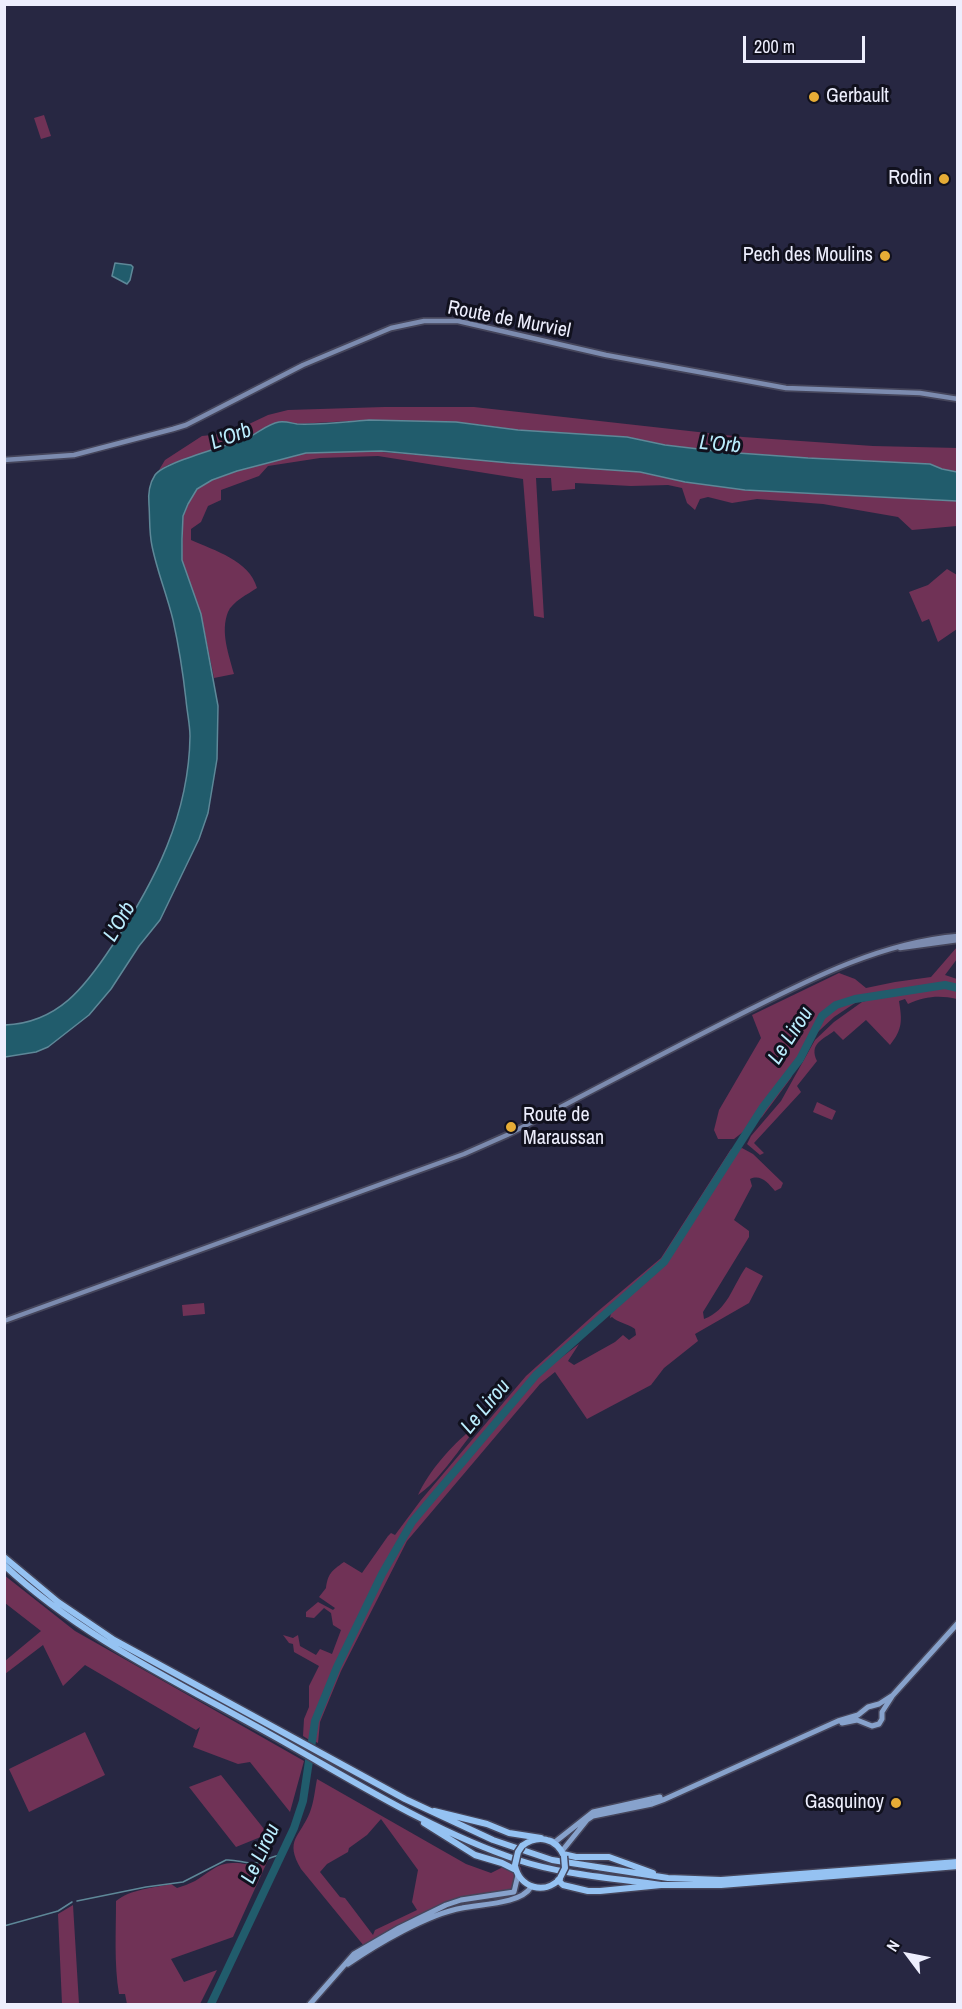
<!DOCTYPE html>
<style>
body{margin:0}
#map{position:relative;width:962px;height:2009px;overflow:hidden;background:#272742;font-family:"Archivo Narrow",sans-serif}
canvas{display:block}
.frame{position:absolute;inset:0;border:6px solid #edeefd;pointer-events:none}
.north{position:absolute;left:878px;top:1925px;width:60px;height:60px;-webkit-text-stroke:4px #11111e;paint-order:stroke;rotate:302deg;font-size:16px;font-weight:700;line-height:24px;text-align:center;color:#edeefd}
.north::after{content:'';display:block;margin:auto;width:21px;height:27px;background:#edeefd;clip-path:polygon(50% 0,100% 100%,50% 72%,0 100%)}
.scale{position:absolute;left:743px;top:36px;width:122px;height:27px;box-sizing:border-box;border:3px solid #edeefd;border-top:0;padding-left:8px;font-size:18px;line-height:21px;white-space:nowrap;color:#edeefd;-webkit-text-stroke:4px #11111e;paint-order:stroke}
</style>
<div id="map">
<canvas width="962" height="2009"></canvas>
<div class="frame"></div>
<div class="north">N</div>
<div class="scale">200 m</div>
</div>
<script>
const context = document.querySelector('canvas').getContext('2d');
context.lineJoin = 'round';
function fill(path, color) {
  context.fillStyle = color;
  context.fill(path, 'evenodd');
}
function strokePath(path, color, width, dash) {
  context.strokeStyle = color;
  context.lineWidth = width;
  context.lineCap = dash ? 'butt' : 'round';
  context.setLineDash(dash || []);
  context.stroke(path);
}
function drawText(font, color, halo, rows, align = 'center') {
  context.font = font + ' "Archivo Narrow",sans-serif';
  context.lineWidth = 6;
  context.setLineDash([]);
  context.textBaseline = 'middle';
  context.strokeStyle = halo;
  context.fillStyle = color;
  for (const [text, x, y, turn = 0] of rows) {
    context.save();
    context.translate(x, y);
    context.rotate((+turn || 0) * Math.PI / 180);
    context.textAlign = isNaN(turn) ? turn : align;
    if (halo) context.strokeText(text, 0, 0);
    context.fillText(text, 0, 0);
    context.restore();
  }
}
fill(new Path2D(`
 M44 115 51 136 41 139 34 118Z
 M384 407H474L743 437 873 446 958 448 957 472 942 469 930 464 808 458 724 452 665 445 627 437 518 430 476 424 369 420 296 424 279 422 232 444 170 464 159 470 165 460 202 436 230 433 268 415 288 410Z
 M356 450 640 472 685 482 745 490 957 501V526L912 530 898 517 823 504 757 499 732 503 708 497 700 499 695 510 687 503 682 488 668 485 631 486 575 483V489L552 491 551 478H536L544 618 534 616 523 479 378 456 320 458 268 466 259 476 221 490V500L208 506 201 522 191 529V540C215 551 249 560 257 588 248 594 232 602 228 612 220 632 229 655 234 674L214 678 201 614 182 560 183 516 192 496 197 489 212 480 237 471 306 453Z
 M947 569 957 575V629L938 642 929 619 922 622 909 592 928 585Z
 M957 947V959L945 975 957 979V999C940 995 925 996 908 1004L905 999 899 1001C902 1020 903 1029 890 1045L866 1020 843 1040 834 1031C822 1040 809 1044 817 1061L797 1086 801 1092 754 1143 764 1153 760 1155 747 1144 751 1136 781 1101 815 1040 834 1022 862 1002 872 999 942 985 874 995 855 1003 834 1017 806 1043 791 1078 762 1117 734 1139H718L714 1130 719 1110 761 1038 752 1015 839 973 855 979 866 988 895 982 931 977Z
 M817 1102 836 1111 832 1120 813 1112Z
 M742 1148 753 1154 783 1183 781 1188 775 1191C768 1183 761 1174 750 1179L752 1186 734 1220 749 1231V1237L703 1312 704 1319C728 1310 732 1287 746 1267L763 1276 749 1303 695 1334 698 1341 664 1368 651 1385 587 1419 555 1372 540 1384 407 1541 341 1671 320 1722 318 1743 314 1741 317 1720 339 1668 384 1575 418 1517 536 1377 579 1344 568 1361 574 1365 615 1342 623 1335 629 1340 636 1335 635 1329C627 1323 618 1323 612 1317L610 1318 611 1313 666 1263 738 1150Z
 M731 1149H735L662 1261 583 1336 533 1377 415 1516 380 1575 333 1672 314 1720 311 1741 303 1736 304 1719 309 1707V1686L319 1666 294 1652 293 1644 289 1643 283 1635 293 1638 298 1635 300 1646 316 1655 320 1649 332 1654 341 1630 333 1625 331 1613 324 1608 314 1618 306 1617V1612L318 1602 333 1610 335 1608 319 1597 326 1588C328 1574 331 1571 344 1562L362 1573 388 1536 391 1533 395 1535 421 1500 526 1376 597 1312 661 1258Z
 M204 1303 205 1314 183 1316 182 1305Z
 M472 1429 473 1432C458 1451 438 1482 418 1495 429 1471 451 1446 472 1429Z
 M4 1575 75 1631 304 1761 290 1812 250 1762 238 1764 193 1747 200 1727 196 1730 85 1665 63 1686 43 1645 5 1674V1661L41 1631 5 1603Z
 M85 1732 105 1775 29 1812 9 1769Z
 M221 1775 268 1834 236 1847 189 1787Z
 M317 1779 466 1864 491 1873 515 1861 521 1868 522 1881 512 1890 463 1898 364 1946 301 1869C284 1840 300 1837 310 1812 314 1802 315 1789 317 1779ZM381 1819 418 1870 412 1902 417 1910 375 1930 373 1935 345 1898 340 1897 320 1872 327 1864 348 1852 349 1848 367 1835Z
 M268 1860 233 1937 171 1959 184 1982 217 1970 200 2004H127L125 1994H119C114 1963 116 1933 116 1901 131 1889 153 1888 171 1884L177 1888C183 1886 189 1884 195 1881 207 1874 217 1863 232 1863 248 1862 253 1870 268 1860Z
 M73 1905 79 2004H62L58 1914Z`), '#703256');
const water = new Path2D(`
 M115 263 131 265 133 267 130 280 127 284 112 276Z
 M369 420 456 422 518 430 627 437 665 445 724 452 808 458 930 464 942 469 957 472V501L745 490 685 482 640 472 510 463 381 451 306 453 237 471 212 480 197 489 188 504 183 516 182 539V560L201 614 218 706 217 759 208 813 199 839 160 920 139 946 111 989 89 1015 48 1047 36 1052 5 1057V1025C58 1023 85 987 112 946 155 882 189 815 190 736 190 725 187 712 186 700 183 673 179 647 173 620 167 595 157 571 152 546 149 532 150 519 149 505 148 495 149 484 155 475 164 462 228 446 247 438 257 434 267 424 279 422 285 421 291 423 297 424 320 425 345 422 369 420Z`);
fill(water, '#215c6c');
strokePath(water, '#5e8898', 1.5);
strokePath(new Path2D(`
 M77 1901 146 1887 183 1882 226 1860C236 1859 246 1864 256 1863 265 1861 272 1856 281 1855
 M4 1926 58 1911 72 1902`), '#5e8898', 1.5);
strokePath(new Path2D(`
 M211 2004 294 1828 303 1801 315 1721 337 1667 382 1574 412 1522 536 1375 664 1262 763 1107 800 1059 822 1016 836 1005 855 999 945 985 958 988`), '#215c6c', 8);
const secondary = new Path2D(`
 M4 460 74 455 173 429 186 425 303 365 391 328 424 321H458L606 355 786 388 920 393 958 399
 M900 948 958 940
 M4 1321 464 1154 507 1135C580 1097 652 1059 725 1022 799 985 874 943 958 936`);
const primary = new Path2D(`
 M842 1723 857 1720 872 1726 879 1724 882 1719V1712L893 1695 958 1623
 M550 1840 555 1842 593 1812 660 1797
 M562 1851 587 1820 593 1816 652 1804 663 1800 838 1721 858 1715 868 1707 879 1704 893 1695
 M348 1964C377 1944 428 1914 462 1908 481 1904 521 1904 531 1887
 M310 2004 354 1954 399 1928 446 1905 461 1900 514 1892 518 1875`);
const highway = new Path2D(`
 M4 1557 58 1602 114 1640 405 1799 493 1840 552 1860 668 1878 721 1880 958 1862
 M4 1565C81 1637 177 1682 268 1733 349 1778 429 1830 518 1860 563 1875 614 1878 661 1885
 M434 1811 487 1824 509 1833 541 1838
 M424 1823 475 1855 502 1863 516 1870
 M522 1846C538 1834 556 1838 564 1856
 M563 1854 576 1857H609L653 1873
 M515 1866C520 1888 544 1895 560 1879
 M558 1880 563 1885 588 1891H600L661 1885H721L958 1866`);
strokePath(secondary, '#45455b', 8);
strokePath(primary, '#45455b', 8);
strokePath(highway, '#45455b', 9);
strokePath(secondary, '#7c8baf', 4.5);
strokePath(primary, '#87a2cc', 5);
strokePath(highway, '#95c2f2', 6);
const highwayBridge = new Path2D(`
 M515 1865 518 1852 522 1846
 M560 1878 565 1868 564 1856`);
strokePath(highwayBridge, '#45455b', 9, []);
strokePath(highwayBridge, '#95c2f2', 6);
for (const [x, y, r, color] of [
 [814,97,6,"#e6ac36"],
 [944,179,6,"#e6ac36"],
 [885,256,6,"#e6ac36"],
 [511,1127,6,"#e6ac36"],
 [896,1803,6,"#e6ac36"]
]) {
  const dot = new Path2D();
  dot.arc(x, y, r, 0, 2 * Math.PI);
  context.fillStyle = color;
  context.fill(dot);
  strokePath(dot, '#11111e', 2);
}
drawText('20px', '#edeefd', '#11111e', [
 ["Gerbault",826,97,"left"],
 ["Rodin",932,179],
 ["Pech des Moulins",873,256],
 ["Route de",523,1116,"left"],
 ["Maraussan",523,1139,"left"],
 ["Gasquinoy",884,1803]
], 'right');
drawText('20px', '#edeefd', '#11111e', [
 ["Route de Murviel",509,320,11]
]);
drawText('italic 21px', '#bbedfd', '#11111e', [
 ["L'Orb",231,437,-20],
 ["L'Orb",720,445,5],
 ["L'Orb",120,922,-59],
 ["Le Lirou",791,1036,-57],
 ["Le Lirou",486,1407,-50],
 ["Le Lirou",261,1854,-65]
]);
</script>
